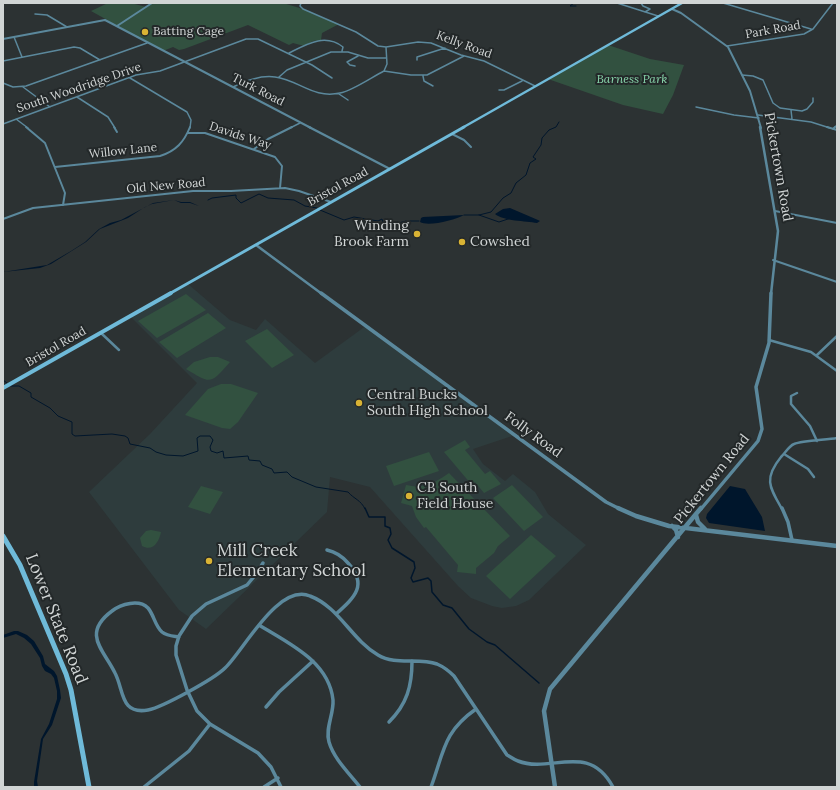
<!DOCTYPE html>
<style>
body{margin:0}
#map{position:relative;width:840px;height:790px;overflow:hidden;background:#2c3233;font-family:Lora,serif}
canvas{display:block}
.frame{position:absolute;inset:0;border:4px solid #d1d5d5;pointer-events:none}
</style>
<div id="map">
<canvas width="840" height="790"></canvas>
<div class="frame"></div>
</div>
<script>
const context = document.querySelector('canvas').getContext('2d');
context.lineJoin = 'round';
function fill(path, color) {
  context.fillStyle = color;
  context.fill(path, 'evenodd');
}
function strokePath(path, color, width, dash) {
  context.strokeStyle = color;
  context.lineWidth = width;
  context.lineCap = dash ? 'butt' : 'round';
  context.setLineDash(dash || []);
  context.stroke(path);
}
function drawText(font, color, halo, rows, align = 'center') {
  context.font = font + ' Lora,serif';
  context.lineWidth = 4;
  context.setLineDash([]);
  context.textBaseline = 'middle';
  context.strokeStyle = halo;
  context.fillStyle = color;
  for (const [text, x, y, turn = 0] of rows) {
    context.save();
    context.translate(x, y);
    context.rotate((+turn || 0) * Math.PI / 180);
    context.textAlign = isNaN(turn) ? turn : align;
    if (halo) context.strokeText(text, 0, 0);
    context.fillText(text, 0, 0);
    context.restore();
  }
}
fill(new Path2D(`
 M188 284 230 320 256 330 265 319 315 363 367 325 515 435 473 449 483 464 505 481 513 474 535 492 548 514 586 545 529 600 516 606 502 608 492 606 471 598 458 586 370 487 330 477 327 512 206 629 179 610 89 492 150 434 197 383 130 316Z`), '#2e3c3d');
fill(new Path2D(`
 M108 3H131L146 7 152 3H283L303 9 339 24 322 33 321 40 313 41 304 46 293 43 289 45 248 25 184 49 179 50 173 47 163 51 91 11Z
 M608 45 650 59 684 65 673 95 663 114 623 105 548 79Z
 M186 294 206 310 157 338 138 321Z
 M208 313 226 328 177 358 159 342Z
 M267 329 294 355 272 368 245 341Z
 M210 357H218L230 362C210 385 211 384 186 369L194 362Z
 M221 384H231L258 393 238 422 230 429 222 428 185 415 208 389Z
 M465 440 470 447 465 450 485 474 490 471 501 484 484 493 475 482 471 484 444 452Z
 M429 452 439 471 394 486 386 466Z
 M449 473 510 536 498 546 494 553 476 568V574L457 572 458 565 426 527 424 528 416 517 412 506 401 503 406 485 418 487 419 486C429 487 440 479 449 473Z
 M512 485 543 517 524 531 493 498Z
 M201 486 223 492 210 514 188 507Z
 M151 530 161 532C159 542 153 552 142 546L140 538 146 531Z
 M531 535 556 556 510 599 486 576Z`), '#325140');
fill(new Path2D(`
 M174 200 181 202H190L199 206 208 200 199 206 190 203H181L174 200 152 204 145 207 128 218 100 229 86 242 51 264 40 268 3 272 47 265 71 251 85 242 99 229 110 223 121 220 153 203Z
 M510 208 538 220 540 221 537 223C526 221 503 221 495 214L503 209Z
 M464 215C455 220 428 227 420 222L421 218 423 217Z
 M730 486 745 489 762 517 765 531 709 523 706 518 707 514Z
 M14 631H18L27 635 34 641 43 656 45 664 54 671 57 676 60 690 61 698 52 725 43 739 37 781 38 787H34V782L41 739 49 724 57 699V691L54 678 51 674 45 671 42 666 40 658 31 644 24 638 16 634 3 638V635Z`), '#00162c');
strokePath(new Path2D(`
 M574 3 570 6H576
 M208 200 212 198 236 195V198L241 203 259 194 268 198 294 200 305 206 317 208
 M320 210 344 220 354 217 378 221 382 219 383 223 395 224 406 221
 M464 215H479L491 212 503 198 511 193 516 183 526 175 530 163 536 159 533 157 541 145 542 138 549 130 556 127 559 122
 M479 215 499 222 511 218
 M410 221H419
 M3 380 7 383
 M11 386H19L31 393V397L50 408 58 416 72 422V434L75 436 112 434 125 436 128 438 130 444 150 448 156 452 166 455 183 456 198 451 197 438 200 436H210L213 440 210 447 211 451 217 453 223 451 224 458 248 456 249 460 260 461 262 465 272 469 274 473 287 472 292 477 316 487 348 492C354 499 361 500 365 509`), '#00162c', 1);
strokePath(new Path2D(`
 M365 508 369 517H385V526L390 528 391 534 388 540 392 548 414 562 415 568 411 578 413 582 428 578 431 581 432 592 443 605 452 608 469 629 487 642 495 645 539 683`), '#00162c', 1.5);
strokePath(new Path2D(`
 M301 3 300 6 303 9 356 32 378 46 386 47 418 42 431 43 461 55 484 61 535 86
 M617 3 658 16
 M641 3 643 6 650 9 645 12
 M723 3 811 29
 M35 14 47 15 67 27
 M14 37 22 57
 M727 46 804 34 813 29 833 3
 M289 53C307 44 325 33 343 47L342 51
 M417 60V57L445 48
 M3 61 74 47 80 48 100 60
 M355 66 350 65 347 62 358 56
 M384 71 411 75H427L464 56
 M742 75 753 76 763 80 773 103 780 108 802 111 807 109 813 102V98
 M423 76 424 81 433 86
 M279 77 287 70 331 52H348L368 58H386
 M130 78 187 112 191 120 190 128
 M3 83 13 87 26 86 147 43
 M23 87 50 107
 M233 87C246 81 260 75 275 77 299 80 313 99 340 93 352 91 372 77 384 71L387 64 386 47
 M499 90H504L522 81
 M339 94 348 100
 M77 97 108 117 115 128
 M696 107 734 115 759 118
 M791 110 792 119
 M758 115 811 122 830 128
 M16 119 28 128
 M3 124 136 75 160 71 246 39H258L312 65 332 78
 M290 128 300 123
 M834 128 837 125`), '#5b889c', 1.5);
strokePath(new Path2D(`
 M26 127 45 143 65 193 63 205
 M114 127 117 132
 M827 127 837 130
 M833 129 835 127
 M188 133H205L275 157 282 166 280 188
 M452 134 464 140 471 147
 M254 149 268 139 292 127
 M55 167 160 156C176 151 184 142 190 127
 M775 211 837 223
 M3 219 33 208 193 191H231L285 188 299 191 331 202
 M773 260 837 282`), '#5b889c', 2);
strokePath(new Path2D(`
 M101 333 119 350
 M769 340 811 352 837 371
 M817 355 837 336
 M797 393 791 396V404L810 426 817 441
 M784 454 808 469 814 477
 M782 509C770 488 763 479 781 457 785 453 789 446 794 444 803 440 826 440 837 438`), '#5b889c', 2.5);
strokePath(new Path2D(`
 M782 508 788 522 792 540
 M327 550C336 552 342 556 348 563 368 585 355 597 336 614
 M263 563 257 573 247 585 206 604 192 616 179 636 176 646V655L187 690 197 711 210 724 258 753 271 767 281 787
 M259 625C288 643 329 661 333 700 334 714 325 728 329 742 334 759 349 773 360 787
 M179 637C173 636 167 636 162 632 155 626 154 615 148 608 139 599 121 604 112 611 81 634 104 650 115 673 124 690 120 715 148 710 163 707 214 679 225 668 244 650 278 583 310 596 339 607 351 639 378 655 396 666 418 657 437 664 444 667 449 671 454 676L507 755C511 757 514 760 518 761 551 774 588 741 613 787
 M266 707 279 692 313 661
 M389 722C407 704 412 686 412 661
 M144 787 189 751 210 724
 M264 787 278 778
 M431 787C444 752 443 732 476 709`), '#5b889c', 3.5);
strokePath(new Path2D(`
 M672 9 681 13 728 47 750 91 761 128
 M117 26 152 3
 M3 39 105 20 311 128`), '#5b889c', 2);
strokePath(new Path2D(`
 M309 127 390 169
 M760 127 778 231 771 294
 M256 245 322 294`), '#5b889c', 2.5);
strokePath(new Path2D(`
 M321 293 606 502 620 509
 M701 509 758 441 762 429 756 387 769 343 771 293`), '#5b889c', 3.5);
strokePath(new Path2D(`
 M618 508 636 516 669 526 837 546
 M696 515 698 522 705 529
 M672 526 676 530 678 537
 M555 787 544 711 550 689 701 508`), '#5b889c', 4.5);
strokePath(new Path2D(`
 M462 128 682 3`), '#6fbad9', 2.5);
strokePath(new Path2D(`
 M169 294 464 127`), '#6fbad9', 3);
strokePath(new Path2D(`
 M3 388 171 293`), '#6fbad9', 4);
strokePath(new Path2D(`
 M3 536 20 565 66 674 71 690 89 787`), '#6fbad9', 5);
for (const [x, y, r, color] of [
 [145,32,4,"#d9b334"],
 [417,234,4,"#d9b334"],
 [462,242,4,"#d9b334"],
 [359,403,4,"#d9b334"],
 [409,496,4,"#d9b334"],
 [209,561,4,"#d9b334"]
]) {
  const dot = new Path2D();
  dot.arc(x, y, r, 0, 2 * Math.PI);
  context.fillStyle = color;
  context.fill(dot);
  strokePath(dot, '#232829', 1.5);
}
drawText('12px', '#d1d5d5', '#232829', [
 ["Park Road",773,30,-10],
 ["Kelly Road",464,45,20],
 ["South Woodridge Drive",79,88,-19],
 ["Turk Road",258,90,27],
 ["Davids Way",240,136,18],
 ["Willow Lane",123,151,-6],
 ["Old New Road",166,186,-5],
 ["Bristol Road",338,187,-29],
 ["Bristol Road",56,347,-30]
]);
drawText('12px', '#d1d5d5', '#232829', [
 ["Batting Cage",153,32]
], 'left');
drawText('italic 12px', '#89d6ac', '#232829', [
 ["Barness Park",632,80]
]);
drawText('14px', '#d1d5d5', '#232829', [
 ["Pickertown Road",778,167,80],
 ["Folly Road",533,435,36],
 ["Pickertown Road",712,479,-51]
]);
drawText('14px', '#d1d5d5', '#232829', [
 ["Winding",409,226,"right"],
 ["Brook Farm",409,242,"right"],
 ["Cowshed",470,242],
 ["Central Bucks",367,395],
 ["South High School",367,411],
 ["CB South",417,488],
 ["Field House",417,504]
], 'left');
drawText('17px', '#d1d5d5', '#232829', [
 ["Mill Creek",217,551],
 ["Elementary School",217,571]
], 'left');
drawText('17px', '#d1d5d5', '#232829', [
 ["Lower State Road",56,619,68]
]);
</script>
